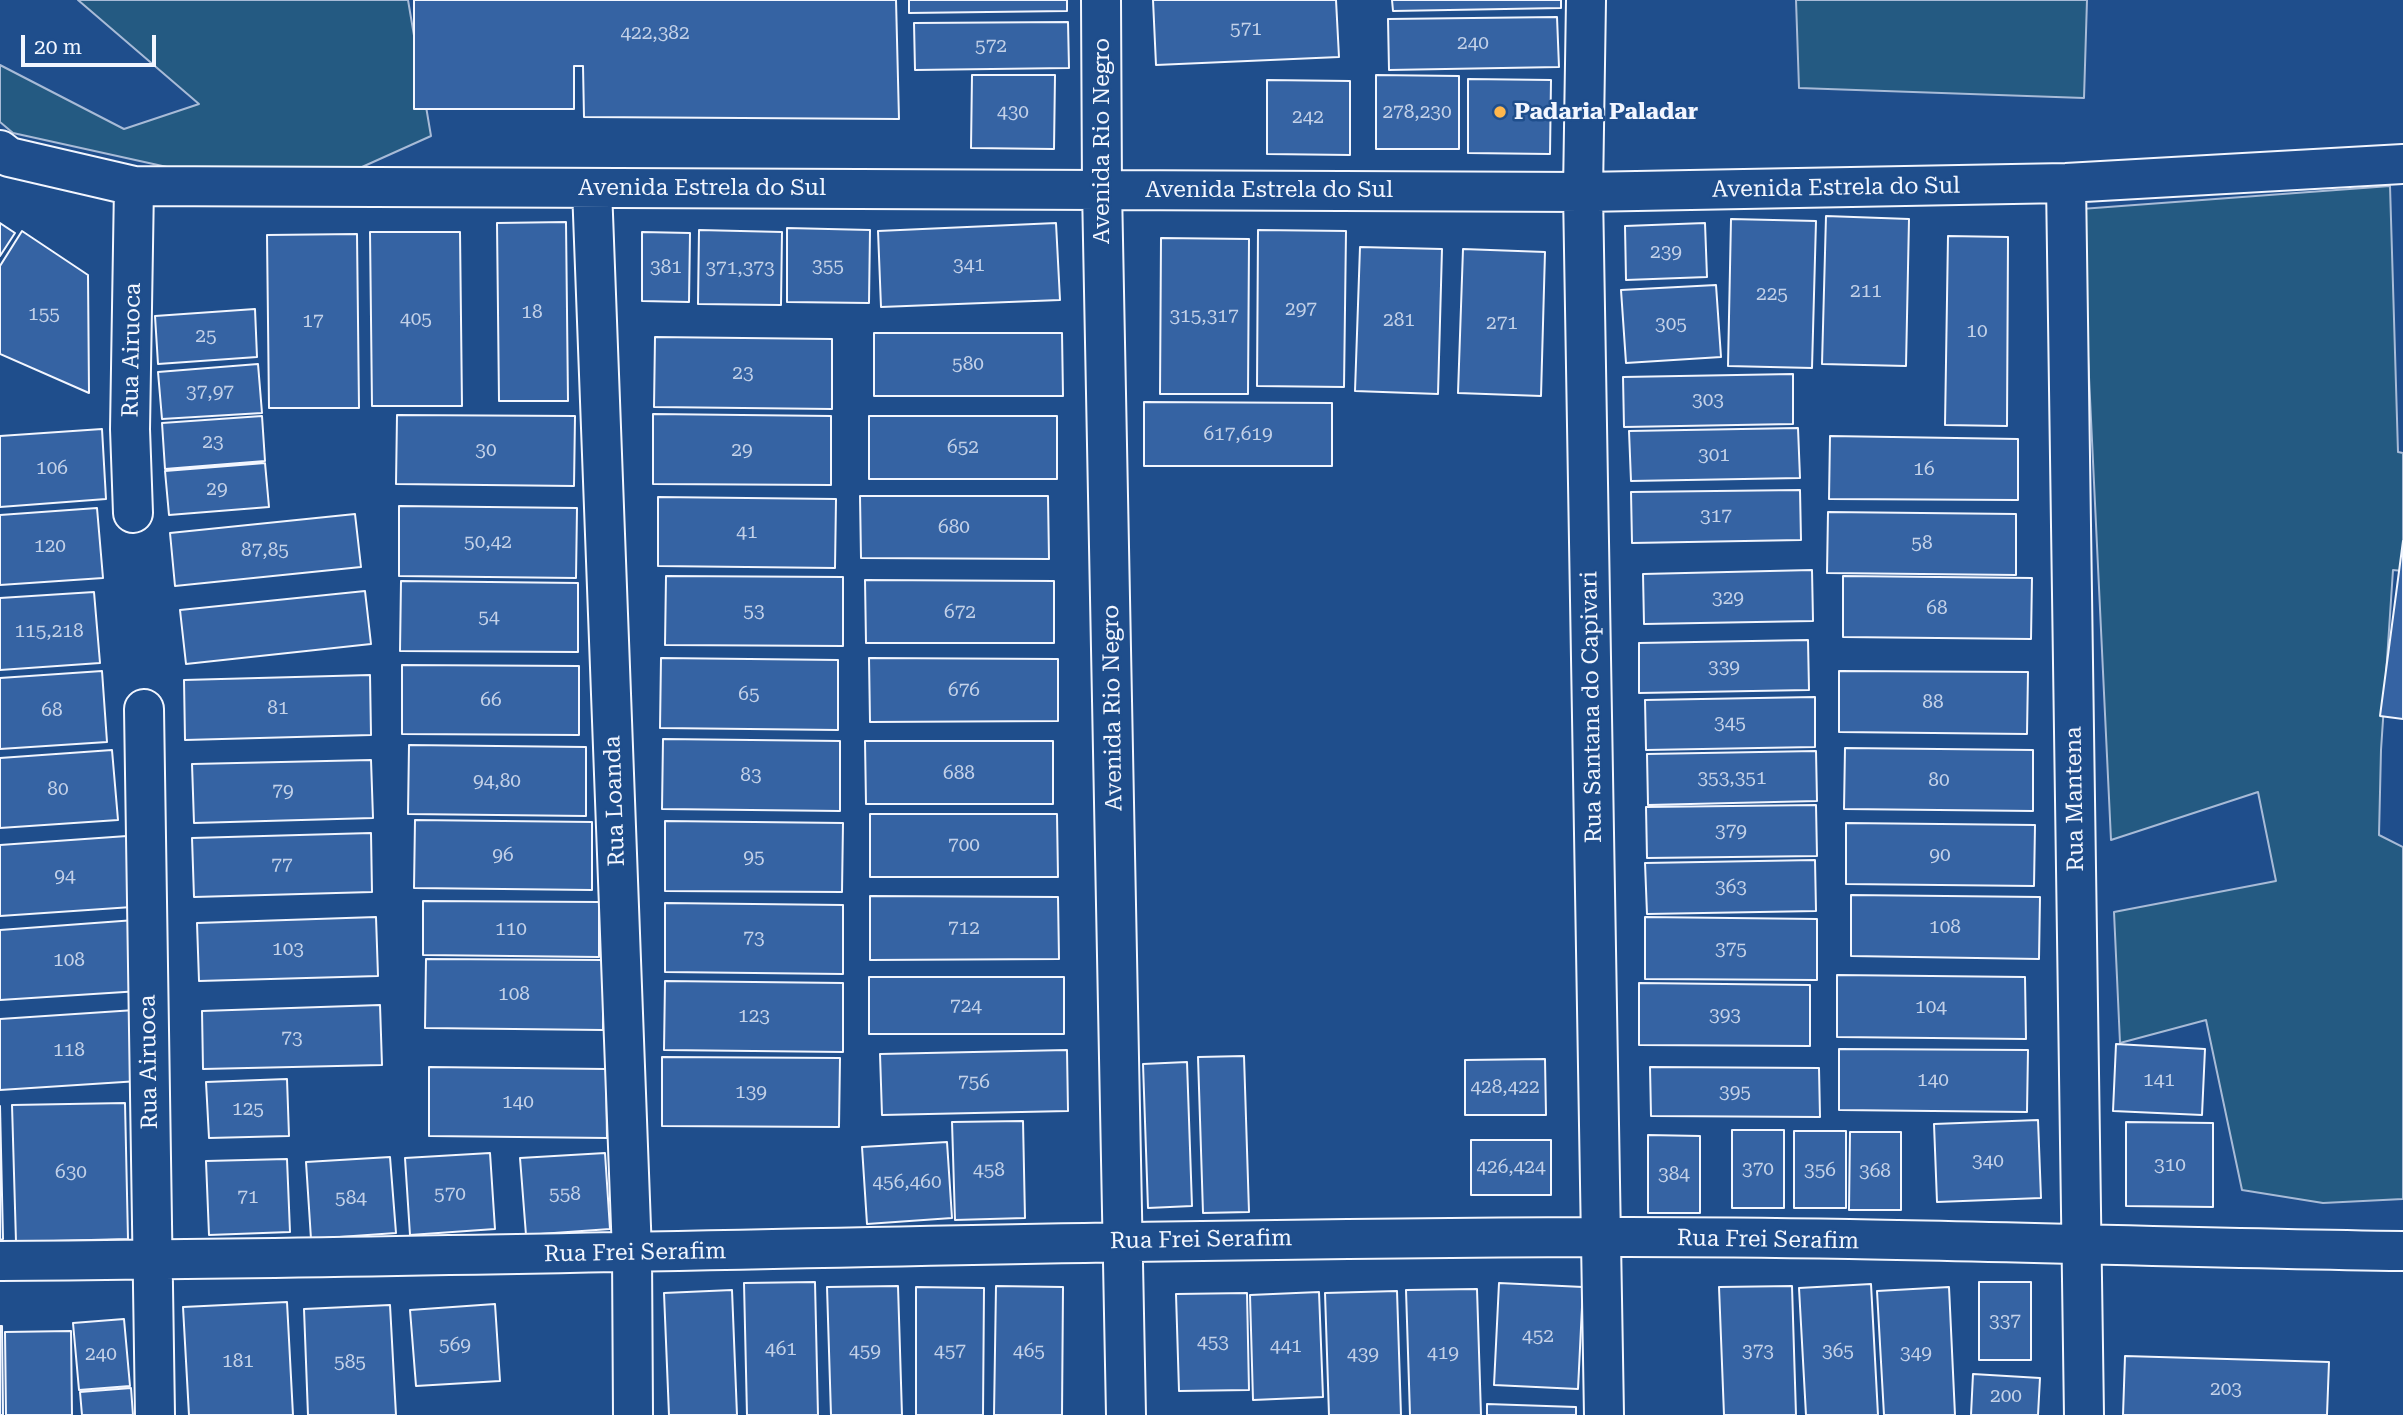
<!DOCTYPE html>
<style>
body{margin:0}
#map{position:relative;width:2403px;height:1415px;overflow:hidden;background:#1f4e8c;font-family:"Roboto Serif",serif}
canvas{display:block}
.scale{position:absolute;left:21px;top:35px;width:135px;height:32px;box-sizing:border-box;border:4px solid #f2f6ff;border-top:0;padding-left:9px;font-size:21px;line-height:24px;white-space:nowrap;color:#f2f6ff;-webkit-text-stroke:5px #1f4e8c;paint-order:stroke}
</style>
<div id="map">
<canvas width="2403" height="1415"></canvas>
<div class="scale">20 m</div>
</div>
<script>
const context = document.querySelector('canvas').getContext('2d');
context.lineJoin = 'round';
function fill(path, color) {
  context.fillStyle = color;
  context.fill(path, 'evenodd');
}
function strokePath(path, color, width, dash) {
  context.strokeStyle = color;
  context.lineWidth = width;
  context.lineCap = dash ? 'butt' : 'round';
  context.setLineDash(dash || []);
  context.stroke(path);
}
function drawText(font, color, halo, rows, align = 'center') {
  context.font = font + ' "Roboto Serif",serif';
  context.lineWidth = 5;
  context.setLineDash([]);
  context.textBaseline = 'middle';
  context.strokeStyle = halo;
  context.fillStyle = color;
  for (const [text, x, y, turn = 0] of rows) {
    context.save();
    context.translate(x, y);
    context.rotate((+turn || 0) * Math.PI / 180);
    context.textAlign = isNaN(turn) ? turn : align;
    if (halo) context.strokeText(text, 0, 0);
    context.fillText(text, 0, 0);
    context.restore();
  }
}
const green = new Path2D(`
 M78 0H408L431 136 362 167 176 169 13 133 0 122V65L124 129 199 104Z
 M1796 0H2087L2084 98 1799 88Z
 M2390 186 2398 452 2403 453V571L2393 570 2381 750 2379 835 2403 847V1199L2323 1203 2242 1190 2206 1020 2120 1043 2114 912 2276 881 2258 792 2111 840 2081 209Z`);
fill(green, '#245a82');
strokePath(green, '#a8bbd7', 2);
const building = new Path2D(`
 M414 0H896L899 119 584 117 583 66H574V109H414Z
 M909 0H1067V11L909 13Z
 M1153 0H1336L1339 57 1156 65Z
 M1392 0H1561V8L1393 11Z
 M1557 17 1559 67 1389 70 1388 19Z
 M1068 22 1069 68 915 70 914 23Z
 M972 75H1055L1054 149 971 148Z
 M1376 75 1459 76V149H1376Z
 M1468 79 1551 80 1550 154 1468 153Z
 M1267 80 1350 81V155L1267 154Z
 M1826 216 1909 219 1906 366 1822 364Z
 M1731 219 1816 221 1812 368 1728 366Z
 M566 222 568 401H499L497 223Z
 M0 223 15 233 0 256Z
 M1056 223 1060 300 881 307 878 231Z
 M1705 223 1707 277 1626 280 1625 226Z
 M787 228 870 230 869 303 787 302Z
 M699 230 782 232 781 305 698 304Z
 M1258 230 1346 231 1344 387 1257 386Z
 M22 231 88 275 89 393 0 354V266Z
 M370 232H460L462 406H372Z
 M642 232 690 233 689 302 642 301Z
 M357 234 359 408H269L267 235Z
 M1948 236 2008 237 2007 426 1945 425Z
 M1161 238 1249 239 1248 394H1160Z
 M1360 247 1442 249 1438 394 1355 391Z
 M1463 249 1545 252 1541 396 1458 393Z
 M1716 285 1721 357 1626 363 1621 290Z
 M255 309 257 357 158 364 155 316Z
 M874 333H1062L1063 396H874Z
 M655 337 832 339V409L654 407Z
 M258 364 262 413 162 419 158 372Z
 M1793 374V424L1624 427 1623 377Z
 M1144 402 1332 403V466H1144Z
 M653 414 831 416V485L653 484Z
 M397 415 575 416 574 486 396 484Z
 M262 416 265 461 165 469 162 423Z
 M869 416H1057V479H869Z
 M1798 428 1800 478 1631 481 1629 431Z
 M102 429 106 499 0 507V436Z
 M1830 436 2018 439V500L1829 499Z
 M265 463 269 507 169 515 165 471Z
 M1800 490 1801 540 1632 543 1631 492Z
 M860 496H1048L1049 559 861 558Z
 M658 497 836 499 835 568 658 566Z
 M399 506 577 508 576 578 399 576Z
 M97 508 103 578 0 585V515Z
 M1828 512 2016 514V575L1827 573Z
 M355 514 361 567 175 586 170 533Z
 M2403 541V719L2380 716Z
 M1812 570 1813 621 1644 624 1643 574Z
 M666 576 843 577V646L665 645Z
 M1843 576 2032 578 2031 639 1843 637Z
 M865 580 1054 581V643H866Z
 M401 581 578 583V652L400 651Z
 M365 591 371 644 186 664 180 610Z
 M94 592 100 663 0 670V598Z
 M1808 640 1809 690 1639 693V643Z
 M661 658 838 660V730L660 728Z
 M869 658 1058 659V721L870 722Z
 M402 665 579 666V735L402 734Z
 M102 671 107 742 0 749V678Z
 M1839 671 2028 672 2027 734 1839 732Z
 M370 675 371 735 185 740 184 680Z
 M1815 697V747L1646 750 1645 700Z
 M663 739 840 741V811L662 809Z
 M865 741H1053V804H866Z
 M409 745 586 747V816L408 814Z
 M1845 748 2033 750V811L1844 809Z
 M112 750 118 820 0 828V758Z
 M1816 751 1817 801 1648 805 1647 754Z
 M371 760 373 818 194 823 192 764Z
 M1816 805 1817 856 1647 858 1646 807Z
 M870 814H1057L1058 877H870Z
 M415 820 592 822V890L414 888Z
 M665 821 843 823 842 892 665 891Z
 M1846 823 2035 825 2034 886 1846 884Z
 M371 833 372 892 194 897 192 838Z
 M127 836 132 907 0 916V845Z
 M1815 860 1816 911 1647 914 1645 863Z
 M1851 895 2040 897 2039 959 1851 956Z
 M870 896 1058 897 1059 959 870 960Z
 M423 901 599 902V957L423 955Z
 M665 903 843 905V974L665 972Z
 M376 917 378 976 199 981 197 923Z
 M1645 917 1817 919V980L1645 979Z
 M135 920 140 991 0 1000V930Z
 M426 959 603 960V1030L425 1028Z
 M1837 975 2025 977 2026 1039 1837 1037Z
 M869 977H1064V1034H869Z
 M665 981 843 983V1052L664 1050Z
 M1639 983 1810 985V1046L1639 1045Z
 M380 1005 382 1065 203 1069 202 1011Z
 M135 1010 139 1081 0 1090V1019Z
 M2116 1044 2205 1049 2202 1115 2113 1111Z
 M1839 1049 2028 1050 2027 1112 1839 1110Z
 M1067 1050 1068 1111 882 1115 880 1054Z
 M1244 1056 1249 1212 1203 1213 1198 1057Z
 M662 1057 840 1058 839 1127 662 1126Z
 M1545 1059 1546 1115H1465V1060Z
 M1187 1062 1192 1206 1148 1208 1143 1064Z
 M429 1067 606 1069 607 1138 429 1136Z
 M1650 1067 1819 1068 1820 1117 1651 1116Z
 M287 1079 289 1136 209 1138 206 1082Z
 M125 1103 128 1239 16 1242 12 1105Z
 M0 1106 3 1239 0 1240Z
 M2038 1120 2041 1198 1937 1202 1934 1124Z
 M1023 1121 1025 1218 955 1220 952 1122Z
 M2126 1122 2213 1123V1207L2126 1206Z
 M1732 1130H1784V1208H1732Z
 M1794 1131H1846V1208H1794Z
 M1850 1132H1901V1210H1849Z
 M1648 1135 1700 1136V1213H1648Z
 M1471 1140H1551V1195H1471Z
 M947 1142 952 1218 867 1224 862 1147Z
 M490 1153 495 1229 410 1235 405 1158Z
 M605 1153 610 1229 526 1235 520 1158Z
 M390 1157 396 1233 311 1239 306 1162Z
 M287 1159 290 1232 209 1235 206 1161Z
 M815 1282 818 1415H747L744 1283Z
 M1979 1282H2031V1360H1979Z
 M1499 1283 1583 1287 1578 1389 1494 1385Z
 M1871 1284 1878 1415H1806L1799 1288Z
 M898 1286 902 1415H831L827 1287Z
 M996 1286 1063 1287 1062 1415H994Z
 M1792 1286 1796 1415H1724L1719 1287Z
 M916 1287 984 1288 983 1415H916Z
 M1949 1287 1955 1415H1884L1877 1291Z
 M1477 1289 1481 1415H1410L1406 1290Z
 M732 1290 737 1415H669L664 1293Z
 M1397 1291 1401 1415H1329L1325 1293Z
 M1319 1292 1323 1397 1253 1400 1250 1295Z
 M1247 1293 1249 1390 1179 1391 1176 1294Z
 M287 1302 293 1415H189L183 1307Z
 M495 1304 500 1381 416 1386 410 1310Z
 M390 1305 396 1415H308L304 1309Z
 M124 1319 130 1386 79 1390 73 1323Z
 M0 1326H2L3 1415H0Z
 M71 1331 72 1415H6L5 1332Z
 M2125 1356 2329 1362 2327 1415H2123Z
 M1973 1374 2040 1378 2038 1415H1971Z
 M131 1388 133 1415H82L80 1392Z
 M1487 1404 1576 1407V1415H1487Z`);
fill(building, '#3563a3');
strokePath(building, '#f2f6ff', 2);
const minor = new Path2D(`
 M1101 0 1102 189 1126 1415
 M1586 0 1583 192 1604 1415
 M0 150 9 157 134 186 1583 192 2066 183 2403 164
 M2066 183 2084 1415
 M592 188 632 1253 633 1415
 M133 513 130 429 134 186
 M144 709 155 1415
 M0 1261C531 1258 1063 1239 1594 1237 1864 1236 2133 1247 2403 1251`);
strokePath(minor, '#f2f6ff', 42);
strokePath(minor, '#1f4e8c', 38);
for (const [x, y, r, color] of [
 [1500,112,7,"#ffb74d"]
]) {
  const dot = new Path2D();
  dot.arc(x, y, r, 0, 2 * Math.PI);
  context.fillStyle = color;
  context.fill(dot);
  strokePath(dot, '#1f4e8c', 2.5);
}
drawText('19px', '#c3d1e8', null, [
 ["571",1246,29],
 ["422,382",655,33],
 ["240",1473,43],
 ["572",991,46],
 ["430",1013,112],
 ["278,230",1417,112],
 ["242",1308,117],
 ["239",1666,252],
 ["341",969,265],
 ["355",828,266],
 ["381",666,267],
 ["371,373",740,268],
 ["211",1866,291],
 ["225",1772,294],
 ["297",1301,309],
 ["18",532,312],
 ["155",44,314],
 ["315,317",1204,316],
 ["405",416,319],
 ["281",1399,320],
 ["17",313,321],
 ["271",1502,323],
 ["305",1671,324],
 ["10",1977,331],
 ["25",206,336],
 ["580",968,364],
 ["23",743,373],
 ["37,97",210,392],
 ["303",1708,400],
 ["617,619",1238,434],
 ["23",213,442],
 ["652",963,447],
 ["30",486,450],
 ["29",742,450],
 ["301",1714,455],
 ["106",52,468],
 ["16",1924,469],
 ["29",217,489],
 ["317",1716,516],
 ["680",954,527],
 ["41",747,532],
 ["50,42",488,542],
 ["58",1922,543],
 ["120",50,546],
 ["87,85",265,550],
 ["329",1728,598],
 ["68",1937,608],
 ["53",754,611],
 ["672",960,612],
 ["54",489,617],
 ["115,218",49,631],
 ["339",1724,667],
 ["676",964,690],
 ["65",749,694],
 ["66",491,700],
 ["88",1933,702],
 ["81",278,708],
 ["68",52,710],
 ["345",1730,723],
 ["688",959,773],
 ["83",751,775],
 ["353,351",1732,778],
 ["80",1939,780],
 ["94,80",497,781],
 ["80",58,789],
 ["79",283,791],
 ["379",1731,831],
 ["700",964,845],
 ["96",503,855],
 ["90",1940,855],
 ["95",754,857],
 ["77",282,865],
 ["94",65,876],
 ["363",1731,887],
 ["108",1945,927],
 ["712",964,928],
 ["110",511,929],
 ["73",754,938],
 ["103",288,949],
 ["375",1731,949],
 ["108",69,960],
 ["108",514,994],
 ["724",966,1006],
 ["104",1931,1007],
 ["393",1725,1015],
 ["123",754,1016],
 ["73",292,1038],
 ["118",69,1050],
 ["140",1933,1080],
 ["141",2159,1080],
 ["756",974,1082],
 ["428,422",1505,1087],
 ["139",751,1092],
 ["395",1735,1092],
 ["140",518,1102],
 ["125",248,1109],
 ["340",1988,1161],
 ["310",2170,1165],
 ["426,424",1511,1167],
 ["370",1758,1169],
 ["458",989,1170],
 ["356",1820,1170],
 ["368",1875,1171],
 ["630",71,1172],
 ["384",1674,1174],
 ["456,460",907,1182],
 ["570",450,1194],
 ["558",565,1194],
 ["71",248,1197],
 ["584",351,1198],
 ["337",2005,1321],
 ["452",1538,1336],
 ["453",1213,1342],
 ["569",455,1345],
 ["441",1286,1346],
 ["461",781,1349],
 ["459",865,1351],
 ["457",950,1351],
 ["465",1029,1351],
 ["373",1758,1351],
 ["365",1838,1351],
 ["419",1443,1353],
 ["349",1916,1353],
 ["240",101,1354],
 ["439",1363,1354],
 ["181",238,1361],
 ["585",350,1362],
 ["203",2226,1389],
 ["200",2006,1396]
]);
drawText('bold 23px', '#f2f6ff', '#1f4e8c', [
 ["Padaria Paladar",1514,112]
], 'left');
drawText('23px', '#f2f6ff', '#1f4e8c', [
 ["Avenida Rio Negro",1102,141,-90],
 ["Avenida Estrela do Sul",702,188],
 ["Avenida Estrela do Sul",1836,188,-1],
 ["Avenida Estrela do Sul",1269,190],
 ["Rua Airuoca",132,350,-89],
 ["Rua Santana do Capivari",1592,707,-91],
 ["Avenida Rio Negro",1113,708,-91],
 ["Rua Mantena",2075,799,-91],
 ["Rua Loanda",615,801,-92],
 ["Rua Airuoca",149,1062,-91],
 ["Rua Frei Serafim",1201,1240,-1],
 ["Rua Frei Serafim",1768,1240,1],
 ["Rua Frei Serafim",635,1253,-1]
]);
</script>
